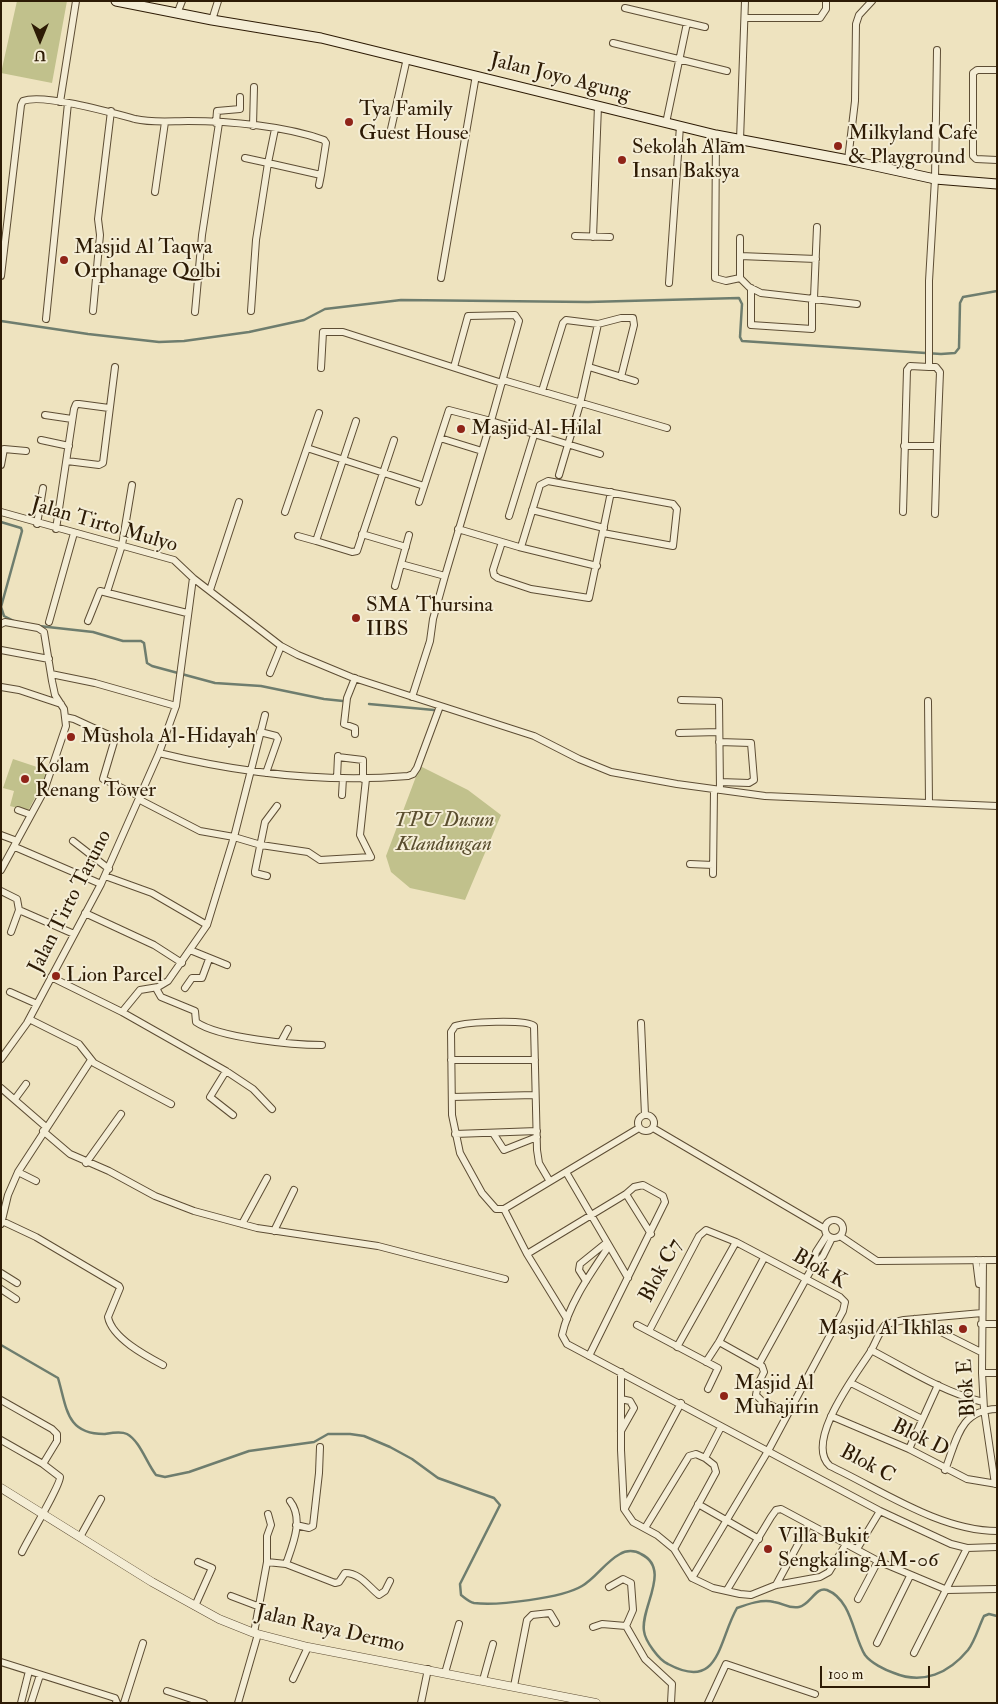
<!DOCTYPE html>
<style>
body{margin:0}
#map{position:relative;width:998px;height:1704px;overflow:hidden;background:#eee3bf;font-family:"IM FELL Double Pica",serif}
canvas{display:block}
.frame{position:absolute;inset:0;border:2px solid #2d1b05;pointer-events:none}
.north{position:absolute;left:15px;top:15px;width:50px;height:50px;-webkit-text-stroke:4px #f4edd5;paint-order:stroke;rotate:180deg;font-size:14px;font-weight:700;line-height:20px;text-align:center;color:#2d1b05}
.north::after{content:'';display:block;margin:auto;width:18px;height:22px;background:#2d1b05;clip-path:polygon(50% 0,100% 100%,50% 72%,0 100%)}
.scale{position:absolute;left:820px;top:1666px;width:110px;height:22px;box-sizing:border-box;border:2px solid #2d1b05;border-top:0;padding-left:6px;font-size:15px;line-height:18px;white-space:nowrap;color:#2d1b05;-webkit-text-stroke:4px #f4edd5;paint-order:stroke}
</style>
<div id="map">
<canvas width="998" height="1704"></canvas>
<div class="frame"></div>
<div class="north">U</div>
<div class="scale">100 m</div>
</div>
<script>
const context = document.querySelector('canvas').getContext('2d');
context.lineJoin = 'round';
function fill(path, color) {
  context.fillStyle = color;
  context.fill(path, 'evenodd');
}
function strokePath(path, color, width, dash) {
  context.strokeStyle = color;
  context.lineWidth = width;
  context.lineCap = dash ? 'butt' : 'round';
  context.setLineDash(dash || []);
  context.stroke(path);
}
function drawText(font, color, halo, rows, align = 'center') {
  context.font = font + ' "IM FELL Double Pica",serif';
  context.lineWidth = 4;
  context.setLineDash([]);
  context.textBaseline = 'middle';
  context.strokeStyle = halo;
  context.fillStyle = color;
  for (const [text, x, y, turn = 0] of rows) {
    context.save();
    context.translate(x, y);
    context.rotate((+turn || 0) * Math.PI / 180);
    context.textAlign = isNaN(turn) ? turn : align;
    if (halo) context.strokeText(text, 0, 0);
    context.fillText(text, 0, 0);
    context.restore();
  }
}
fill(new Path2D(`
 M17 1H67L52 83 1 73Z
 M13 759 49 771 28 811 10 806 14 791 3 788Z
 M420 766 468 790 501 815 465 900 410 888 391 872 386 856Z`), '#c1c18c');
strokePath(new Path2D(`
 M1 321 88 334 159 342 184 341 249 332 304 320 325 309 401 300 588 302 739 298 742 304 740 337 742 341 941 354 955 353 959 348 960 303 963 297 997 291
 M1 522 21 528 22 531 1 607 4 616 14 621
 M39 626 93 632 123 641H141L144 643 147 663 152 666 215 683 261 686 324 699 343 701
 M369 704 434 710
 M1 1345 58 1378C67 1408 66 1434 104 1434 111 1433 121 1431 127 1434 140 1441 147 1464 156 1475L165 1477 189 1472 249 1451 314 1442 328 1434H350L364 1436 390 1447 412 1459 438 1478 494 1498 500 1505 460 1584 461 1595C465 1598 469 1602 474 1603 497 1606 562 1598 582 1586 596 1578 605 1562 620 1554 626 1550 635 1550 641 1554 672 1569 640 1608 644 1631 645 1641 659 1660 668 1664 720 1692 718 1641 737 1608 748 1604 762 1599 774 1602 784 1603 788 1609 799 1607 810 1605 816 1586 827 1590 852 1600 853 1636 865 1655 871 1663 885 1670 894 1673 923 1685 949 1673 968 1650 975 1641 979 1626 984 1616L989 1614 997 1616`), '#6e7d6e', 2.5);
const minor = new Path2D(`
 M625 8 705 27
 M177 14 182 1
 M745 18H820L826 9V1
 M212 20 218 1
 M613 43 727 71
 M997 70H977L973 73V156L976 159 997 160
 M60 102 76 1
 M216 123 217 111 240 109V97
 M666 123 687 23
 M253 126 254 87
 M391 129 407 58
 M716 135 715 278 726 281 740 278
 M740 140 745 1
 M245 158 268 163 275 129
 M848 160 855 101 856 24 859 15 872 1
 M319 185 321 175
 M155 192 165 122
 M575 236 610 237
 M593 237 598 106
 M740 256V238
 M816 259 740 256V278L749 287 761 293 857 304
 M1 276 21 105 23 101C43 93 113 113 135 119 152 123 171 121 188 121 230 121 285 126 324 140L326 143 321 175 268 163 256 240 251 311
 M441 278 476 75
 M669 283 680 126
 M751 288V325L812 329V298
 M814 298 817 227
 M93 311 100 235 98 219 111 111
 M195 312 202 235 219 123
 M46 319 68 103
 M454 367 468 316 515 315 519 321 491 421 600 454
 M589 367 635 381
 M321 368 323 332H343L502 383
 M503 380 667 428
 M542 391 563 323 566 320 598 324 621 318H633L634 325 621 377
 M45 415 72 419
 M356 421 316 541 352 552 357 551 394 440
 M440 438 482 451
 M41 440 69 446
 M904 446H937L940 372 936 367H929V281L935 179 937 50
 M307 448 319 413
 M67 461 99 465 103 463 115 367
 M1 465 4 449 26 451
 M559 475 580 404 598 324
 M532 510 604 528
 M1 512 174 560 193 578 281 646 298 655 351 677 534 736 579 759 611 772 677 784 765 796 997 806
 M285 512 307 448 424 486
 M903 512 907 370 910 366 929 367
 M935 514 937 446
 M509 516 534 435
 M37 524 43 488
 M56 529 74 409 76 404H79L109 408
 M458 529 519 547 597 566
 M362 534 406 547
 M409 535 401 564 445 576
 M298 536 316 541
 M502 542 493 570 494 575 498 578 531 589 589 598 611 492
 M521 547 540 485 548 481 673 504 677 509 673 546 603 533
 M395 586 401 564
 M210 590 239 502
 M107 592 122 545 132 485
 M88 621 100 591 187 613
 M49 622 74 533
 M1 624 5 622 38 628 44 632 52 681 55 695 64 709 66 726 44 791 1 870
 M1 650 49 659
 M270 673 281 646
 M51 674 95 683 176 706
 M355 678 347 698 344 724 355 728V734
 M1 687 19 690 61 704
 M412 697 430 641 433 619 445 576 491 421 449 410 419 502
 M681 700 719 701 720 790
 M928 701 929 803
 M65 717 74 719 113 737 114 742 103 779 141 797
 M260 732 276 736 278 739 266 773
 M679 733 719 732
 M719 742 751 743 754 780 749 783 720 782
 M159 753C240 773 325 783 408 776L413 774 417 768 440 706
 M338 757 363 760V779
 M337 778 338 756
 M366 779 360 835 371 857
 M342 795 343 778
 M140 800 200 831 234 837 261 845 308 852 320 860 371 857
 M18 810 29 814
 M1 835 17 841
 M73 841 109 869
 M15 847 101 884
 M690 864 713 865
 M713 874 714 790
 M105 876 152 893 207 925
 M267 876 255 873V871L265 822 277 806
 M1 891 17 899 19 910 74 934
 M85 913 154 945 182 963
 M11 932 19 910
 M190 950 227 965
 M51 977 122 1012 226 1071 253 1089 272 1109
 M158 987 157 990 161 997 195 1011 196 1022C219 1038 293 1045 322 1045
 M185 988 192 978H202L209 959
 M10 992 37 1004
 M122 1012 140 990 158 987 168 981 207 925 234 837 265 715
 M29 1019 79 1044 94 1063 171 1104
 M641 1023 645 1115
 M281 1042 288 1029
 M1 1059 27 1023 101 884 159 753 176 706 193 578
 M451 1060H535
 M226 1071 210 1097 233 1115
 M1 1088 46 1127
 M452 1097 535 1095
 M15 1099 26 1084
 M638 1123a8 8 0 1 1 16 0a8 8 0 1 1-16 0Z
 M653 1128 825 1229
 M43 1131 70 1154 109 1171 155 1196 194 1211 257 1228 378 1246 505 1279
 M493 1133 504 1150 537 1137
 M455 1134 537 1131
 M86 1163 121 1114
 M18 1172 36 1181
 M566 1172 628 1278
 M504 1209H496L482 1193 460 1153 452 1115 451 1032 455 1026C467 1022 526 1019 534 1026L537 1150 539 1163 549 1180
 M825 1229a9 9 0 1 1 18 0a9 9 0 1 1-18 0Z
 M2 1221 36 1237 119 1286 120 1288 108 1317C112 1338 146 1356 163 1365
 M1 1224 8 1195 18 1172 91 1060
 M242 1224 267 1178
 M274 1231 294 1190
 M840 1236 877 1261 997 1260
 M609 1246C591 1273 569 1303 562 1335L567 1344 880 1511 951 1544 967 1548 997 1547
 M527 1254 626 1194 651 1234
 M976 1260 979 1284
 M983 1260 982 1373 984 1409 995 1484
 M813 1266 816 1252 827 1235
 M1 1273 17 1283
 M586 1281 579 1270 580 1264 606 1243
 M1 1289 16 1299
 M982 1313 904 1320 886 1324C878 1333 875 1345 869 1354 854 1377 804 1443 830 1466 881 1490 940 1531 997 1531
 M567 1319 527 1254 504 1209 639 1128
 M915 1319 981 1352
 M981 1324H997
 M637 1325 718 1368 708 1389
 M649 1331 699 1236 706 1230 736 1242 840 1297 845 1302 843 1311 768 1451 692 1578
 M719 1342 762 1366 764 1372 758 1384 756 1395 763 1402 788 1413
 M677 1347 736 1242
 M871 1350C907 1369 943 1392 983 1402
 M589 1356 665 1202 663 1196 643 1185 634 1187 626 1194
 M706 1362 719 1342 764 1258
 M759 1364 812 1268 823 1256 832 1238
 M621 1372V1450L624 1509 633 1522 657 1535 674 1549 692 1578 713 1588 740 1594 751 1595 776 1585 820 1577 829 1572 846 1544
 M982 1373H997
 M851 1383 922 1419
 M621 1399 630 1401 634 1408 621 1431
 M1 1400 52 1429 57 1434V1441L43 1464
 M831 1416 909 1449 967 1479 997 1484
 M1 1440 43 1464 60 1477C61 1484 27 1541 22 1552
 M909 1449 938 1385
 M945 1470C957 1440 959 1410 997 1409
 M698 1504 759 1539
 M625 1508 681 1403
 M296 1525 309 1528 313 1526 319 1473 320 1447
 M645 1528 689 1456 696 1454 705 1458
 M80 1537 101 1499
 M674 1549 716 1472 714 1465 705 1458 721 1427
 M857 1549 880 1511
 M267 1562 286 1564 335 1583 339 1582 345 1573C360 1573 368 1586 379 1595L385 1591 390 1581
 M286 1564C293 1544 304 1519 290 1501
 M776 1585 809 1524
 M609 1587 623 1579 631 1583 633 1610 626 1626
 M727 1590 771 1517 776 1510 781 1509 878 1561 947 1590 997 1589
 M231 1596 260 1607
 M858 1599 878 1561
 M195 1606 212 1568 198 1562
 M593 1627 602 1624 626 1626 645 1659 672 1684 671 1703
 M254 1633 267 1562V1536L271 1525 268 1514
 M877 1643 910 1576
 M914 1653 967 1548
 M1 1662 115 1698 117 1703
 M445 1673 459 1624
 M293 1679 308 1647
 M483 1680 493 1644
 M514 1686 527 1620 532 1615 550 1613 556 1623
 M167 1691 204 1703
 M21 1703 29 1671
 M31 1703 40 1675
 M124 1703 143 1643
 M238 1703 258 1634
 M421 1703 428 1669
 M708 1703 726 1664 815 1694`);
const tertiary = new Path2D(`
 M1 1488 152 1582 219 1619 254 1633 308 1647 596 1703`);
const secondary = new Path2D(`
 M116 1 212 20 321 38 716 135 848 160 935 179 997 184`);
strokePath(minor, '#5d4d34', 8);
strokePath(tertiary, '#5d4d34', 9);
strokePath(secondary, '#2d1b05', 11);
strokePath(minor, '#f4edd5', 6);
strokePath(tertiary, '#f4edd5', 8);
strokePath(secondary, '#f4edd5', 9);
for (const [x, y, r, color] of [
 [349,122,5,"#8f2418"],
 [838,146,5,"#8f2418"],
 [622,160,5,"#8f2418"],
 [64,260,5,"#8f2418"],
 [461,429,5,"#8f2418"],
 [356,618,5,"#8f2418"],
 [71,737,5,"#8f2418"],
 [25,779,5,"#8f2418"],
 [56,976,5,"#8f2418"],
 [963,1329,5,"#8f2418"],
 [724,1396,5,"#8f2418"],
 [768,1549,5,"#8f2418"]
]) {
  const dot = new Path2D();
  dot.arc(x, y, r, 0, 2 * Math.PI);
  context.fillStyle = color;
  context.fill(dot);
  strokePath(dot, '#f4edd5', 2);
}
drawText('21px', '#2d1b05', '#f4edd5', [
 ["Jalan Joyo Agung",560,78,14],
 ["Jalan Tirto Mulyo",104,526,16],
 ["Jalan Tirto Taruno",71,902,-63],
 ["Blok K",819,1270,30],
 ["Blok C7",662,1271,-62],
 ["Blok E",968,1388,-94],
 ["Blok D",920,1439,26],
 ["Blok C",867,1465,28],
 ["Jalan Raya Dermo",330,1630,13]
]);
drawText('21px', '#2d1b05', '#f4edd5', [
 ["Tya Family",359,110],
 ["Guest House",359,134],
 ["Milkyland Cafe",848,134],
 ["& Playground",848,158],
 ["Sekolah Alam",632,148],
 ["Insan Baksya",632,172],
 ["Masjid Al Taqwa",74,248],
 ["Orphanage Qolbi",74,272],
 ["Masjid Al-Hilal",471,429],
 ["SMA Thursina",366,606],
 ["IIBS",366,630],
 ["Mushola Al-Hidayah",81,737],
 ["Kolam",35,767],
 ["Renang Tower",35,791],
 ["Lion Parcel",66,976],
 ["Masjid Al Ikhlas",953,1329,"right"],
 ["Masjid Al",734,1384],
 ["Muhajirin",734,1408],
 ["Villa Bukit",778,1537],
 ["Sengkaling AM-06",778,1561]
], 'left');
drawText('italic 21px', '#594d2e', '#f4edd5', [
 ["TPU Dusun",444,821],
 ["Klandungan",444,845]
]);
</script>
